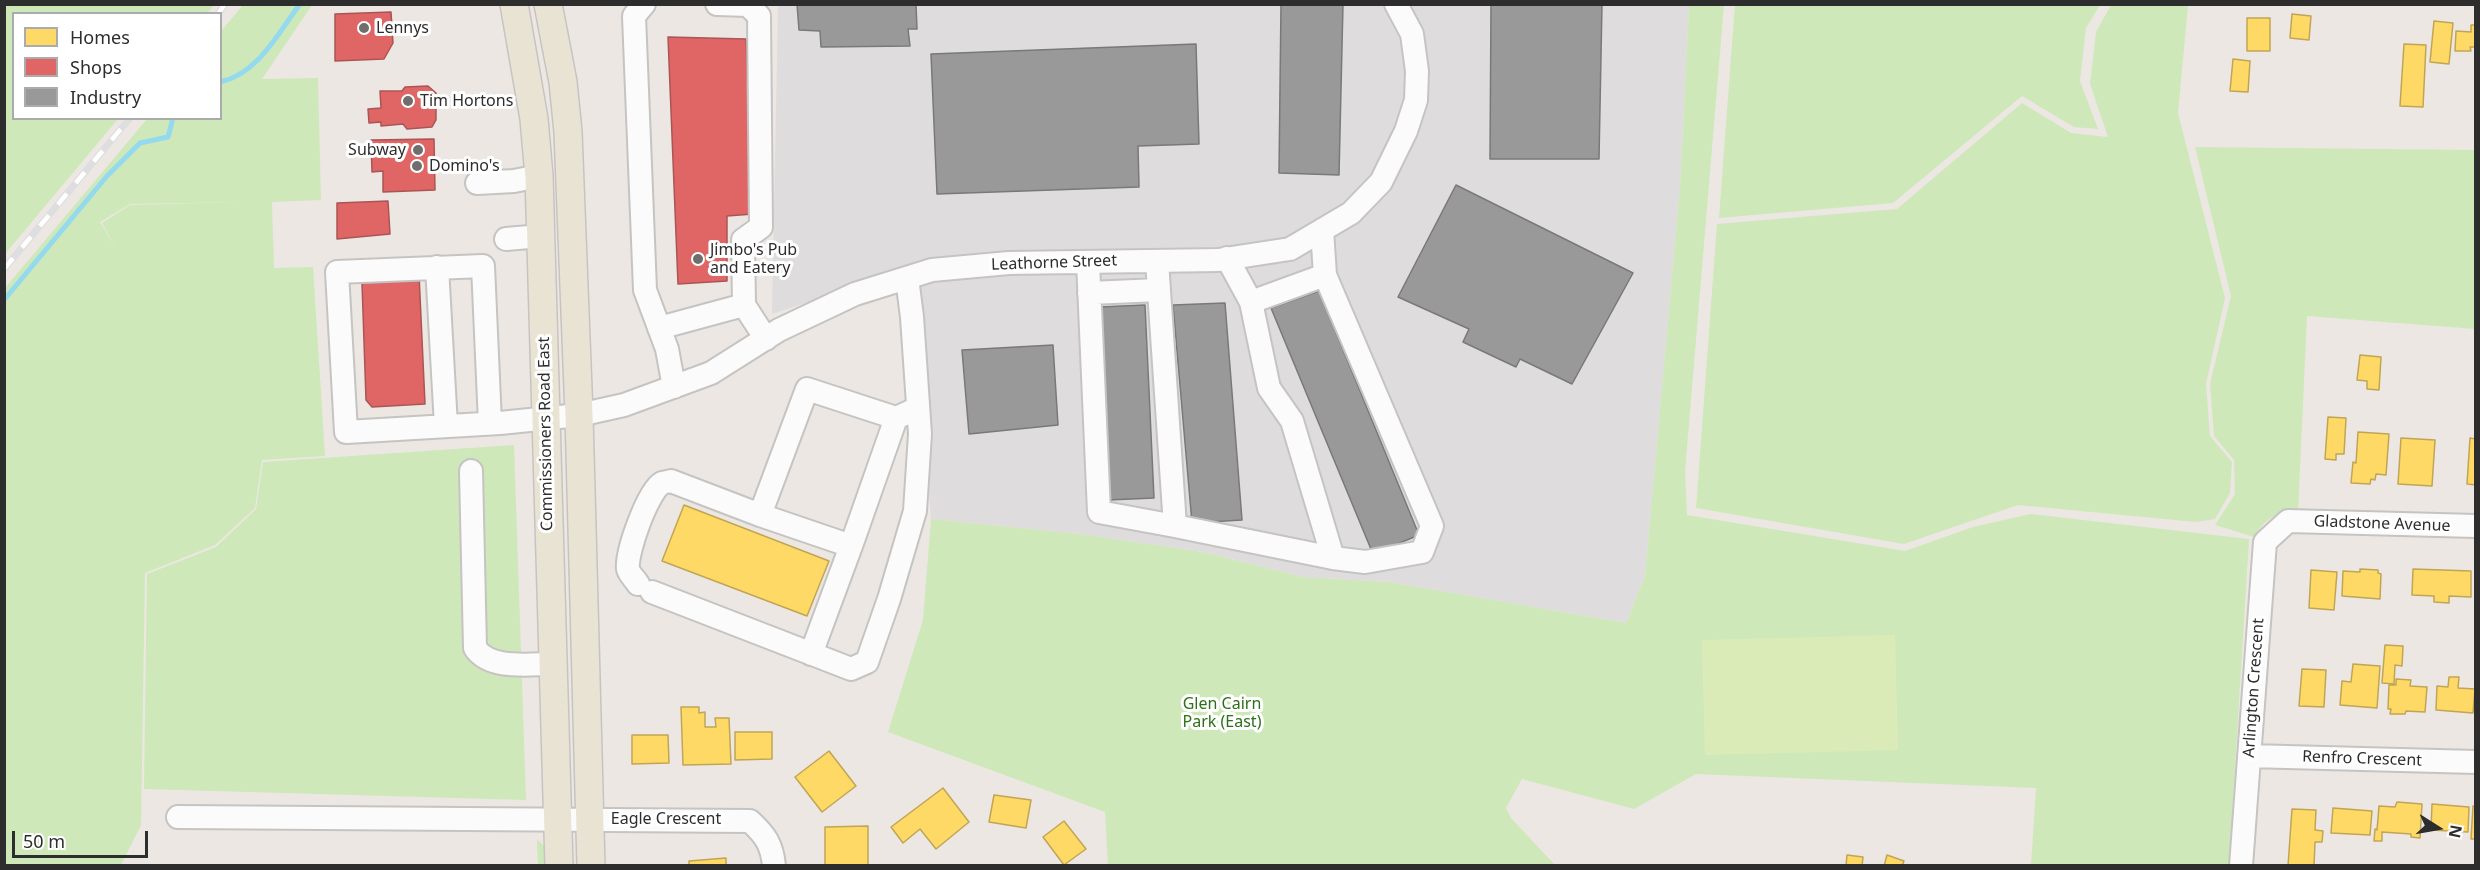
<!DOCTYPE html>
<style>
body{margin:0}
#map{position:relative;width:2480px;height:870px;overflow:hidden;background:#ece7e2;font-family:"Noto Sans",sans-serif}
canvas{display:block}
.frame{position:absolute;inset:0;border:6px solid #2d2d2d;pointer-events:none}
.legend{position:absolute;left:12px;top:12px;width:210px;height:108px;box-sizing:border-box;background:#fff;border:2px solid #ababab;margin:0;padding:8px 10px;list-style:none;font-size:18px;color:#2d2d2d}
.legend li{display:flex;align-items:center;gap:12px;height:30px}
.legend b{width:30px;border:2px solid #ababab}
.north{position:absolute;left:2408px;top:798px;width:60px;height:60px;-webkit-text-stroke:4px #fff;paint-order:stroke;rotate:101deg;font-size:16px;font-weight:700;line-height:24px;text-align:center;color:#2d2d2d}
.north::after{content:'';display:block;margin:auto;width:21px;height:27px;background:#2d2d2d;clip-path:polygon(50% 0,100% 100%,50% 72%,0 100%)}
.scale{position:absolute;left:12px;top:831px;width:136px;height:27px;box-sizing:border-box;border:3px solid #2d2d2d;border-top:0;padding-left:8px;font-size:18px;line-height:21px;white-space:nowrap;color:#2d2d2d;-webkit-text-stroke:4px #fff;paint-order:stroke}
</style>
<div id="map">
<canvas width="2480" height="870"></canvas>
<div class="frame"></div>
<ul class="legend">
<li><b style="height:16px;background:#ffd966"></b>Homes</li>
<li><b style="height:16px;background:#e06666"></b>Shops</li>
<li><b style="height:16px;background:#999"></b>Industry</li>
</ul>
<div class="north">N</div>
<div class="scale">50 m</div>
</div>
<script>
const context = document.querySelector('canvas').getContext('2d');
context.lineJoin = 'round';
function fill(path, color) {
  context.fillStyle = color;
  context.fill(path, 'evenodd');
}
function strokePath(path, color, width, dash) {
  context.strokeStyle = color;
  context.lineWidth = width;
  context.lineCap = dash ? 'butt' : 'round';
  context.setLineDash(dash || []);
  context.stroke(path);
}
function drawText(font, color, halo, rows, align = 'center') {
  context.font = font + ' "Noto Sans",sans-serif';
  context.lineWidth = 6;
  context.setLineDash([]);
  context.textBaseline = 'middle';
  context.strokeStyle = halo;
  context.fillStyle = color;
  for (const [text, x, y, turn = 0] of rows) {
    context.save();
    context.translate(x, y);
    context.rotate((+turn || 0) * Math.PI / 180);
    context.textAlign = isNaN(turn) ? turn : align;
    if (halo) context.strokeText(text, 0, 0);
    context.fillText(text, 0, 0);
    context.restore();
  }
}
fill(new Path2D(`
 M778 5H1689L1680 187 1645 576 1626 623 1389 582 1303 577 1203 552 1080 534 931 519 912 268 772 314Z`), '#dfdcde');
fill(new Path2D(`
 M5 4 214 5 207 14H14V118L118 119 5 254Z
 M1735 4 2100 5 2086 28 2080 81 2098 129 2074 127 2022 96 1893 203 1719 218Z
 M243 5H312L262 79 318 78 321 200 272 202 274 268 313 267 325 456 262 460 255 508 215 545 145 573 141 825 121 865H5V288L147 119 220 118 221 31ZM239 202 130 205 102 223 116 249 100 222 130 204Z
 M1689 5H1724L1685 471 1687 515 1905 551 1973 527 2031 514 2249 539 2229 865H2031L2036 788 1696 774 1634 809 1522 779 1506 808 1511 818 1555 865H1108L1105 812 888 732 923 620 931 519 1080 534 1203 552 1303 577 1389 582 1626 623 1645 576 1680 187Z
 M2111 5H2188L2178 113 2225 298 2206 384 2210 436 2232 462 2230 493 2215 519 2196 522 2018 505 1904 544 1696 508 1717 224 1897 209 2022 103 2071 133 2108 137 2090 84 2096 32Z
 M2195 147 2475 150V329L2307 316 2298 512C2276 512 2265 518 2254 537L2215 525 2235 494 2234 460 2214 436 2210 384 2231 296Z
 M514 445 526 800 144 789 147 574 216 547 256 509 263 462Z
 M537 839 547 849V865H538Z`), '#cee8ba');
fill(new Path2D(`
 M1895 635 1898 750 1705 755 1702 640Z`), '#daebb8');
const homes = new Path2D(`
 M2292 14 2311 16 2309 40 2290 38Z
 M2247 18H2270V51H2247Z
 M2434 21 2453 23 2449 64 2430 62Z
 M2471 25H2476V47H2470L2471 51H2455L2456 31 2471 32Z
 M2404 44 2426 45 2423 107 2400 106Z
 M2233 59 2250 61 2248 92 2230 91Z
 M2360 355 2381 357 2379 390 2367 389V381L2357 380Z
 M2328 417 2346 418 2344 454H2336V460L2325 459Z
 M2358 432 2389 434 2386 475 2376 474 2375 480 2371 479 2370 484 2351 483 2353 462 2356 463Z
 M2401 438 2435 440 2432 486 2398 484Z
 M2470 438 2476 439V485L2467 484Z
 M684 505 829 561 807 616 662 561Z
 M2360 569 2378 570V573L2381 574 2380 599 2342 596 2343 571 2360 572Z
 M2413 569 2471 571V597L2449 596V603L2434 602V596L2412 595Z
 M2311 570 2337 572 2334 610 2309 608Z
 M2385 645 2403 646 2402 666 2395 665 2394 684 2382 683Z
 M2353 664 2380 666 2377 708 2340 705 2342 681 2351 682Z
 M2302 669 2326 670 2324 707 2299 706Z
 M2449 677H2459L2458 688 2475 689 2473 713 2436 710 2437 686 2448 687Z
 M2396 679 2411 680 2410 686 2427 687 2425 712 2406 711 2405 714H2390L2391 709H2388L2389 685H2396Z
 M681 707H699V713L705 712V727H716L715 718H729L731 764 683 765Z
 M735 732H772V759L735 760Z
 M632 735H668L669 763 632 764Z
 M829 751 856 786 822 812 795 777Z
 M943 788 969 822 936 849 920 829 903 843 891 827Z
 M994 795 1031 800 1026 828 989 822Z
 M2397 802 2422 804 2420 838 2411 837V834L2382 832V841H2374L2375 829 2377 830 2379 806 2395 807Z
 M2432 804 2469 807 2468 832 2431 830Z
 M2473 806H2476V839H2471Z
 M2333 808 2372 811 2370 835 2331 833Z
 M2292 809 2316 810 2315 830 2323 831 2322 842H2315L2314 866H2288Z
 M1064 821 1086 849 1064 865 1043 837Z
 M868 826V866H825V827Z
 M1847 855 1863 857 1862 866H1846Z
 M1887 855 1904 861 1902 866H1884Z
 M726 858V866H689V861Z`);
fill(homes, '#ffd966');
strokePath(homes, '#c0a555', 1.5);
const shops = new Path2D(`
 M391 12 393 43 384 59 335 61V14Z
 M668 37 746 39 753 214 727 216V281L678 284Z
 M428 86 436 93V120L432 127 407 129 403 124 381 126V122L369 123 368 109 381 108 380 91H402L405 87Z
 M434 139 435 190 383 192V171L372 172 371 140Z
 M388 201 390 234 337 239V203Z
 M419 274 425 404 372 407 366 400 362 283 367 277Z`);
fill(shops, '#e06666');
strokePath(shops, '#a55', 1.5);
const industry = new Path2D(`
 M797 4H916L917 29H908L910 46 821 47 820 31 799 30Z
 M1281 4H1343L1339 175 1279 173Z
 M1491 4H1602L1599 159H1490Z
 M1196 44 1199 144 1138 146 1139 187 937 194 931 54Z
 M1456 185 1633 273 1572 384 1520 359 1516 367 1463 342 1469 329 1398 297Z
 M1319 291 1419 535 1373 554 1271 308Z
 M1225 303 1242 520 1192 523 1173 305Z
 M1145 305 1154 498 1108 500 1100 307Z
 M1053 345 1058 425 969 434 962 350Z`);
fill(industry, '#999');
strokePath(industry, '#797979', 1.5);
strokePath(new Path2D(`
 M220 82C258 74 278 33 300 4
 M4 300 107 176 140 143 168 137 173 118`), '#94daef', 5);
const minor = new Path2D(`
 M644 4 634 16 645 290 667 349 674 387
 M717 4 748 5 759 16 761 227 743 240 744 305 766 339
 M477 183 514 181 539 176
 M1322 230 1325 275 1432 526 1422 552 1365 562 1333 558
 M506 239 541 236
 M1157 261 1175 526 1333 558 1292 421 1269 388 1251 302 1227 258
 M1088 262 1099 512 1175 526
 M437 267 446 426
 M1089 293 1159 290
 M1251 302 1325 275
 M659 328 744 305
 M490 423 483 266 337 272 346 432C398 429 449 426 500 423L579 415 624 405 711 373 779 330 855 294 932 270 1009 263 1218 260 1290 249 1351 213 1381 182 1406 131 1416 100 1417 71 1412 34 1396 4
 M471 471 475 648C490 670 528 664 552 664
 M851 546 896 418
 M638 584C635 579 629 574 628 569 626 552 648 491 662 483 665 482 668 482 671 481L760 515
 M652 592 851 669 867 662 889 599 915 511 920 434 912 317 907 278
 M811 654 851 546 760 515 807 389 896 418 918 408
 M2249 756 2476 762
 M178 817 750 821C765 835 772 844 774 866
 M2241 866 2265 542 2288 521 2476 526`);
const major = new Path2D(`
 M514 4 534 119 539 176 559 866
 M548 4 563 82 568 132 579 415 591 866`);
strokePath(minor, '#c5c4c3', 26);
strokePath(major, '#c6c4c3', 30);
strokePath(minor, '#fcfbfb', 22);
strokePath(major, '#e9e3d4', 27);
const rail = new Path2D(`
 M218 14 225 4
 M4 269 130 118`);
strokePath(rail, '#dedee0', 7);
strokePath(rail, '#fff', 4.5, [14]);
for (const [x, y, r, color] of [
 [364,28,6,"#706e6c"],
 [408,101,6,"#706e6c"],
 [418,150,6,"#706e6c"],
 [417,166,6,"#706e6c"],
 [698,259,6,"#706e6c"]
]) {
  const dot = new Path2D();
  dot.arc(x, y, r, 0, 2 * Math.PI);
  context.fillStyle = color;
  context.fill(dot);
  strokePath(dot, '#fff', 2);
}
drawText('16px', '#2d2d2d', '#fff', [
 ["Lennys",376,28],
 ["Tim Hortons",420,101],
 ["Subway",406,150,"right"],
 ["Domino's",429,166],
 ["Jimbo's Pub",710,250],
 ["and Eatery",710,268]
], 'left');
drawText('16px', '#2d2d2d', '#fff', [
 ["Leathorne Street",1054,263,-2],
 ["Commissioners Road East",546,434,-91],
 ["Gladstone Avenue",2382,524,2],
 ["Arlington Crescent",2254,688,-86],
 ["Renfro Crescent",2362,759,2],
 ["Eagle Crescent",666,819]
]);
drawText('16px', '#2c7017', '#fff', [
 ["Glen Cairn",1222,704],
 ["Park (East)",1222,722]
]);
</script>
